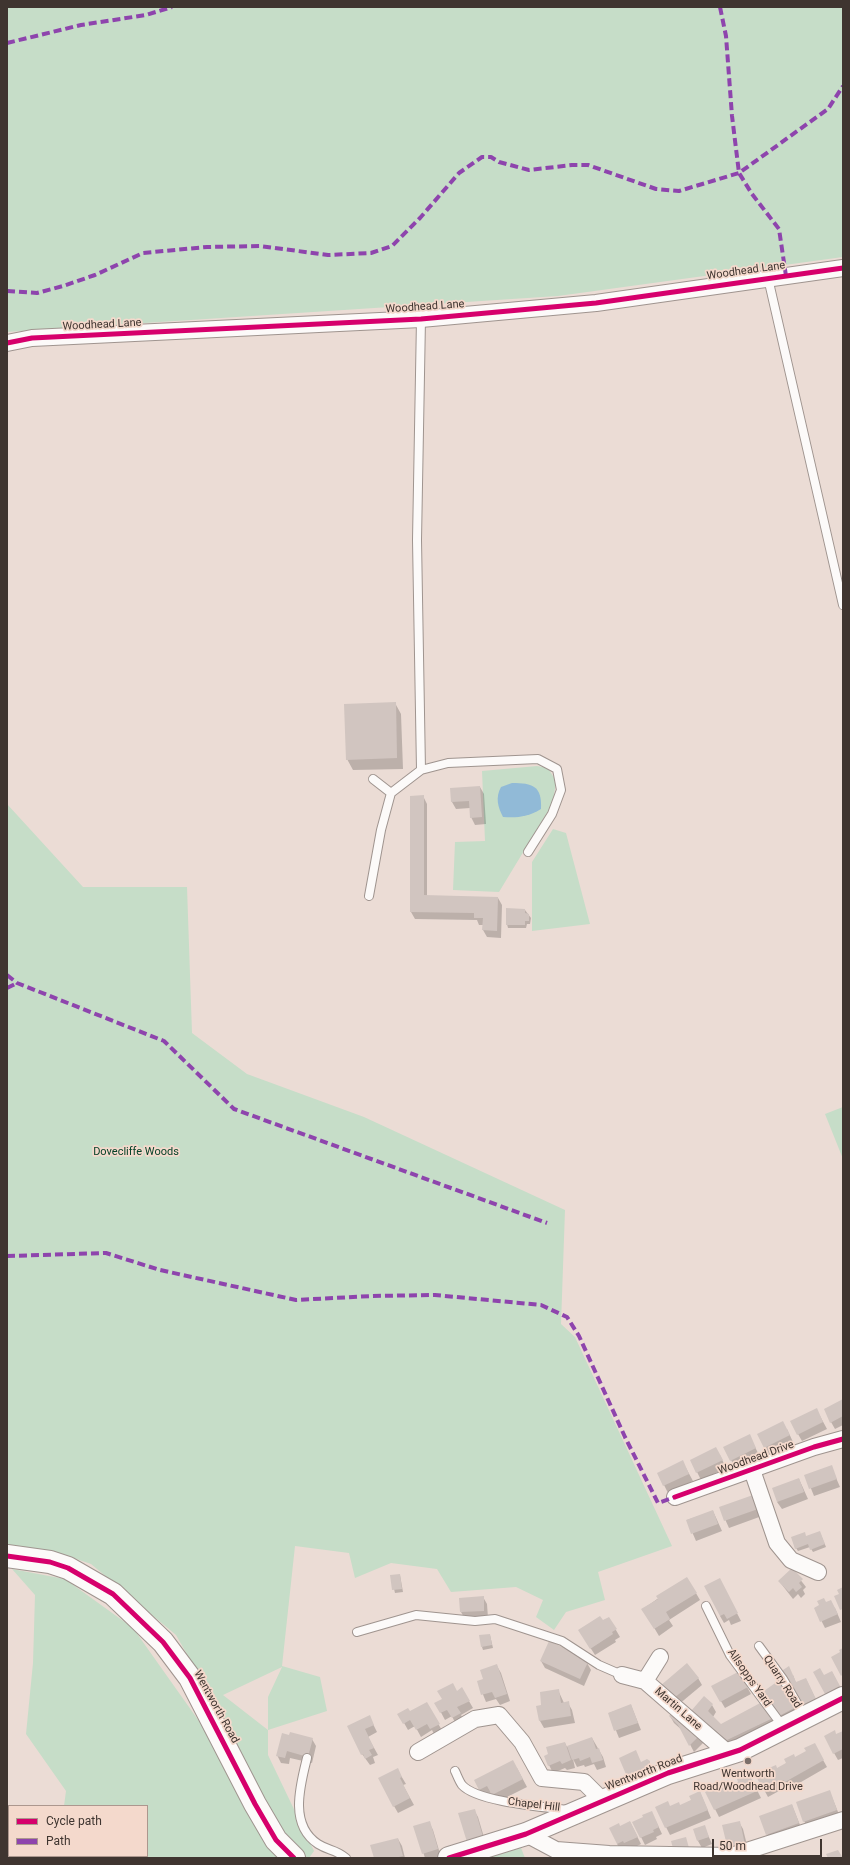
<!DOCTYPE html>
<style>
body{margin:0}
#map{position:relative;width:850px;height:1865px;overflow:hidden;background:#ebdcd5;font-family:Roboto,sans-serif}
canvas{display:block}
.frame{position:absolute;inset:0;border:8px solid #3f3530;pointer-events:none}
.legend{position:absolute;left:8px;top:1805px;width:140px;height:52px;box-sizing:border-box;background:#f4d9cc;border:1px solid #ac978e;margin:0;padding:5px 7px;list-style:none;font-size:12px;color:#3f3530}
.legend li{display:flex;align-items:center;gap:8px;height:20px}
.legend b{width:20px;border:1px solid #ac978e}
.scale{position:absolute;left:712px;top:1839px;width:110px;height:18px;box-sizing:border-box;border:2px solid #3f3530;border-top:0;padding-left:5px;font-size:12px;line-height:14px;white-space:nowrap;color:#3f3530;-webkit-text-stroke:3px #f4d9cc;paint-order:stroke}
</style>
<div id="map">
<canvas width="850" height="1865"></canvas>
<div class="frame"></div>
<ul class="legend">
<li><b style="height:5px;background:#d6006c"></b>Cycle path</li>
<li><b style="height:5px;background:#8e44ad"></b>Path</li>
</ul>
<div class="scale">50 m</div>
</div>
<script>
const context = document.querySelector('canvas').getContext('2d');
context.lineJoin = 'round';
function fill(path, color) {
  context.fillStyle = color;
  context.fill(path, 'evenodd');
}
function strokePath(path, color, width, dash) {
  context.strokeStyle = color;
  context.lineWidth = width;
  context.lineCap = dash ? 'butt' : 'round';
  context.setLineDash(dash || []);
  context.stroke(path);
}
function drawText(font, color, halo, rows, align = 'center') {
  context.font = font + ' Roboto,sans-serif';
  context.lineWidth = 3.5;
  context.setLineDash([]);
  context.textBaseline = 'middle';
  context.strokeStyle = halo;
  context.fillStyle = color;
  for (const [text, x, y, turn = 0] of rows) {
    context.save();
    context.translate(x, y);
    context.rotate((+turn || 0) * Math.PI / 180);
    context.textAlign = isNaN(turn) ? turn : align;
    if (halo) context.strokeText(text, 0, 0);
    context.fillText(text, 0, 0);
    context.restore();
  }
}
fill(new Path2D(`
 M7 7H843V257L558 296 7 332Z
 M537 766 548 768 556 781 553 803 499 892 453 890 455 842 485 841 482 771Z
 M7 804 83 887H187L192 1033 247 1074 364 1117 565 1210 561 1324 575 1337 672 1546 598 1572 605 1600 566 1612 554 1630 536 1617 543 1600 516 1587 451 1592 437 1569 391 1563 355 1578 349 1553 295 1546 282 1666 320 1677 327 1711 268 1730V1755L314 1851 309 1858 297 1854 279 1834 217 1707 176 1635 91 1564 56 1552 7 1547ZM282 1667 268 1697V1730L223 1695Z
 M553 829 566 833 590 924 532 931V862Z
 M843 1107V1159L825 1114Z
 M12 1569 65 1579 133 1628 201 1724 269 1847 282 1858H56V1856H147V1806H64L66 1791 26 1734 33 1663 35 1595Z
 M521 1848 525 1858H486Z`), '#c6ddc8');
fill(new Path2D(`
 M512 783C533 783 542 786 541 809 528 817 517 818 503 817 498 807 495 798 501 787Z`), '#91bad7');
fill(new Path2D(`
 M395 703 401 714 403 769 353 770 347 759Z
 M480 787 484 794 486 824 475 825 471 817 470 808 456 809 452 802 451 789Z
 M423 796 427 804V896L498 898 502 905 501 938 487 937 483 930V925H479L477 920 415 919 411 912Z
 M525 910 531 918 530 924H527L526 928H508L507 924Z
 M843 1400V1425L835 1429 831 1422Z
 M820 1416 827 1429 802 1441 798 1434Z
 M787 1429 793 1442 769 1454 765 1447Z
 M753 1443 759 1455 735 1467 731 1460Z
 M720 1455 726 1468 701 1480 691 1460Z
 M831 1466 840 1487 814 1496 806 1476Z
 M686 1468 693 1481 668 1493 658 1473Z
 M799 1479 808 1499 782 1509 777 1502Z
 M753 1496 762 1516 729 1528 720 1508Z
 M713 1511 722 1531 696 1541 687 1520Z
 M821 1535 826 1547 813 1552 810 1547 798 1551 796 1548 806 1537Z
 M792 1569 806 1587 803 1590 805 1594 801 1598 798 1594 793 1599 779 1581Z
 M400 1575 403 1592 395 1593 391 1576Z
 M687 1578 700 1600 669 1620 673 1626 659 1636 643 1609Z
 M723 1586 741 1621 731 1625 729 1620 724 1623 720 1616Z
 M483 1597 487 1604 488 1618 465 1619 461 1612Z
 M826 1603 835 1608 841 1622 825 1628 815 1608Z
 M609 1618 620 1637 615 1640 616 1642 595 1655 579 1630Z
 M490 1635 493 1648 483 1650 482 1647Z
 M579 1656 582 1660 587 1663 591 1670 584 1686 545 1668 541 1661Z
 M497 1666 501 1673 510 1701 500 1705 496 1699 486 1702 478 1682 484 1680Z
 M814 1672 824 1676 832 1672 843 1693 830 1701Z
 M793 1675 796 1683 806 1679 819 1706 805 1712 785 1679Z
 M698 1678 702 1685 678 1705 665 1694Z
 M712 1686 747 1687 751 1694 725 1708Z
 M462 1689 473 1708 461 1715 464 1721 456 1725 452 1716 445 1720 436 1703Z
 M558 1690 564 1703H568L572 1710 575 1723 544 1728 540 1721 543 1705Z
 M765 1691 795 1707 799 1714 784 1722Z
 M426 1703 443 1732 435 1736 432 1730 421 1737 415 1726 408 1730 399 1714 410 1713Z
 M762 1704 776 1726 732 1747 696 1718 712 1705 716 1712 713 1717 721 1725Z
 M631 1705 641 1730 619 1738 609 1713Z
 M670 1716 704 1742 694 1752 683 1731 674 1723Z
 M373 1724 377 1732 368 1737 378 1755 373 1757 375 1763 370 1765 362 1754 349 1727Z
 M843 1732V1758L838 1760 834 1753 836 1735Z
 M592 1738 603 1757 606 1767 597 1770 594 1764 585 1767 584 1765 577 1767 573 1759 575 1768 567 1770 565 1768 553 1773 549 1765 565 1743 567 1747Z
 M312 1739 316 1746 312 1763 290 1758 289 1764 281 1763 277 1755Z
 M818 1751 827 1767 789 1789 788 1786 768 1797 756 1775 777 1769 795 1758Z
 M649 1762 653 1770 647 1775 641 1763Z
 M517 1768 527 1787 497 1802 492 1792 484 1796 479 1789Z
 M397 1769 406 1784 403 1785 414 1805 398 1813 394 1806Z
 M753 1782 761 1798 719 1817 707 1793Z
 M700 1792 711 1818 670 1835 656 1807 680 1806 692 1800Z
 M830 1792 840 1817 808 1828 804 1821Z
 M792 1805 802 1830 771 1842 767 1835Z
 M474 1810 478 1817 486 1844 472 1848Z
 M655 1819 662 1834 656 1837 657 1839 645 1845 634 1823Z
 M429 1822 433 1830 441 1857 436 1858H425L415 1827Z
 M630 1822 641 1844 629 1850 622 1851 617 1844 620 1827Z
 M739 1822 743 1829 749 1853 733 1856Z
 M704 1826 712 1844 702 1848 698 1841Z
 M398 1839 402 1846 405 1858H375Z`), '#0003');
fill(new Path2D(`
 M396 702 397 758 346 760 344 704Z
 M480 786 482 817 470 818 469 801 451 802 450 788Z
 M424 795V895L498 897 497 931 482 930 483 918H474V913L410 912V796Z
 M506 908 525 909V913L529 914V921H525V925H506Z
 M843 1399V1416L830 1423 824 1409Z
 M817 1408 823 1422 797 1435 790 1421Z
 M783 1421 790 1435 764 1448 757 1434Z
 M750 1434 756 1448 730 1461 723 1447Z
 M716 1447 723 1460 696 1473 690 1460Z
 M683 1460 689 1474 663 1486 657 1473Z
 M832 1465 837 1479 809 1489 804 1475Z
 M799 1478 804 1492 777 1502 772 1488Z
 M753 1495 758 1509 724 1521 719 1507Z
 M713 1510 718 1524 691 1534 686 1520Z
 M820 1531 825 1544 810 1550 808 1544 795 1549 791 1537 805 1532 806 1536Z
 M792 1568 803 1579 799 1583 802 1587 796 1592 793 1588 789 1592 778 1581Z
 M400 1574 402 1589 392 1590 390 1575Z
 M687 1577 697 1593 666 1612 670 1619 654 1629 641 1609 658 1599 656 1596Z
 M720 1578 738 1613 727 1619 724 1614 720 1616 704 1586Z
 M843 1587V1609L840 1610 834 1596 839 1594 837 1590Z
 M484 1596V1611L460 1612 459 1598Z
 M824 1598 826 1602 831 1600 838 1614 820 1622 814 1608 819 1605 817 1601Z
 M600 1616 603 1620 609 1617 617 1629 612 1632 613 1634 590 1649 578 1630Z
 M490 1634 492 1645 481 1647 479 1635Z
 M549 1641 580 1655 579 1658 588 1662 580 1679 540 1661Z
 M843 1648V1674L841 1676 831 1657 840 1652 839 1650Z
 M687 1663 699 1678 674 1698 660 1686Z
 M497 1664 507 1694 495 1698 492 1692 481 1695 477 1681 483 1679 480 1670Z
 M789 1666 796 1682 806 1678 816 1699 801 1705 780 1672Z
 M820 1668 824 1675 832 1671 840 1686 825 1694 813 1672Z
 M738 1672 748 1687 720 1702 711 1686Z
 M778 1681 796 1707 779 1716 764 1691Z
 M453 1683 457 1691 462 1687 470 1701 457 1707 461 1713 452 1718 447 1710 440 1713 434 1703 442 1699 437 1691Z
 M559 1689 561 1703 569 1701 571 1716 539 1721 536 1706 541 1705 540 1692Z
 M704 1696 713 1704 708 1711 721 1724 762 1702 773 1718 727 1740 691 1711Z
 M427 1702 440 1724 430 1729 427 1724 416 1730 410 1720 403 1724 397 1714 408 1708 410 1711Z
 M631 1704 638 1723 614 1731 608 1713Z
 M674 1710 701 1734 689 1746 678 1725 669 1716Z
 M370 1715 374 1725 365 1729 374 1748 369 1750 372 1755 365 1759 363 1754 361 1755 347 1726Z
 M835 1730 836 1734 843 1731V1749L833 1754 824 1736Z
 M290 1732 313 1738 308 1757 287 1751 285 1758 276 1756 282 1733 289 1735Z
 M592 1737 596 1749 599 1748 603 1760 592 1763 590 1757 580 1761 579 1758 572 1760 567 1746Z
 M565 1742 571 1760 562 1764 560 1761 548 1766 544 1756 548 1754 546 1747Z
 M815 1743 824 1760 785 1782 783 1780 763 1790 755 1774 776 1765 777 1768 786 1763 784 1759 794 1754 795 1757 806 1751 804 1748Z
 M636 1750 641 1762 647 1759 650 1761V1765L644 1768 646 1772 628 1779 619 1758Z
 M513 1760 523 1779 492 1795 487 1786 479 1790 474 1780Z
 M398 1768 402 1777 400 1778 410 1798 393 1807 378 1778Z
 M749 1773 757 1791 714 1810 705 1792 717 1787 718 1790 727 1785 728 1787 738 1782 737 1779Z
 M830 1790 837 1810 803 1822 796 1802Z
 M700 1791 708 1810 665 1828 655 1807 668 1801 670 1806 679 1802 680 1805 691 1800 689 1796Z
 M792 1804 799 1823 766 1835 759 1816Z
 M475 1809 483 1837 467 1842 458 1813Z
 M652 1811 659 1827 653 1830 654 1832 640 1838 632 1822 643 1817 642 1815Z
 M430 1821 438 1849 422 1854 413 1826Z
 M630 1821 638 1837 624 1843 623 1841 617 1844 609 1828 619 1823 620 1826Z
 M740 1821 745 1845 728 1850 722 1825Z
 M705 1825 709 1837 697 1841 693 1829Z
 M686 1837 689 1848 674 1852 671 1841Z
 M398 1838 403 1856 394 1858H374L370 1845Z
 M838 1850 843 1858H828L826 1854Z`), '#d1c5c0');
const lane = new Path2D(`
 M768 278 843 605
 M421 319 417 540 421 770 448 763 538 759 557 769 561 790 552 814 528 852
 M373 779 391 793
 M369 896 381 830 391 793 421 770
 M706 1606 730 1655 784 1728
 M357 1632 416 1615 475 1621 495 1619 562 1641 599 1665 622 1675
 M759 1646 783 1679 805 1717
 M307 1758C300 1786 289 1825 318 1844 329 1851 335 1849 346 1858
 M455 1771C457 1775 459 1781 462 1785 477 1802 545 1807 568 1810`);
const street = new Path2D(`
 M7 343 32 338 421 319 596 303 843 268
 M752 1470 777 1543 791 1560 818 1572
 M675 1497 814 1447 843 1439
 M622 1675 645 1681 729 1754
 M645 1681 660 1657
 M418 1752 475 1719 499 1715 522 1742 542 1778 584 1782 602 1800
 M526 1834 556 1850 609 1854 731 1856 843 1820`);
const secondary = new Path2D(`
 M7 1556 50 1562 68 1568 113 1594 163 1642 190 1678 255 1804 276 1840 294 1858
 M449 1858 526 1834 668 1773 740 1750 843 1698`);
strokePath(lane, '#9f948f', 10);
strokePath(street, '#9f948f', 18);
strokePath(secondary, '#9f948f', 24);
strokePath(lane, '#fcfaf9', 8);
strokePath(street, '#fcfaf9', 16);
strokePath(secondary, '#fcfaf9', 22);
strokePath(new Path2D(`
 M720 7 726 36 732 116 739 173 752 194 779 229 786 276
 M7 43 81 25 146 15 172 7
 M7 291 37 293 63 286 95 275 143 253 207 247 260 246 328 255 371 253 392 246 420 218 459 173 482 157H491L499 162 529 170 572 165H588L656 189 679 191 739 173 828 109 843 86
 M7 975 17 983 164 1041 234 1109 547 1223
 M7 988 17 983
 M7 1256 106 1253 160 1270 296 1300 372 1296 435 1295 541 1305 567 1317 579 1336 625 1437 658 1503 675 1497`), '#8e44ad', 4, [8, 4]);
strokePath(new Path2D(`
 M7 343 32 338 421 319 596 303 843 268
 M675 1497 814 1447 843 1439
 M7 1556 50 1562 68 1568 113 1594 163 1642 190 1678 255 1804 276 1840 294 1858
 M449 1858 526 1834 668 1773 740 1750 843 1698`), '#d6006c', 5);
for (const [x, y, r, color] of [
 [748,1761,4,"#7b6f6a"]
]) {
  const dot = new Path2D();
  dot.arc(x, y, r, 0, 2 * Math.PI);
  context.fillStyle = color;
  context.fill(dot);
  strokePath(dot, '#f4d9cc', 1.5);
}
drawText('11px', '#3f3530', '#f4d9cc', [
 ["Woodhead Lane",746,271,-8],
 ["Woodhead Lane",425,307,-4],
 ["Woodhead Lane",102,325,-3],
 ["Woodhead Drive",756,1458,-20],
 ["Allsopps Yard",749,1678,55],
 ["Quarry Road",782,1682,57],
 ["Wentworth Road",216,1707,61],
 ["Martin Lane",678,1709,41],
 ["Wentworth Road",644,1773,-21],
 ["Chapel Hill",534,1805,7]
]);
drawText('11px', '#054228', '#f4d9cc', [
 ["Dovecliffe Woods",136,1152]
]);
drawText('11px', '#3f3530', '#f4d9cc', [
 ["Wentworth",748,1774],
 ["Road/Woodhead Drive",748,1787]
]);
</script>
